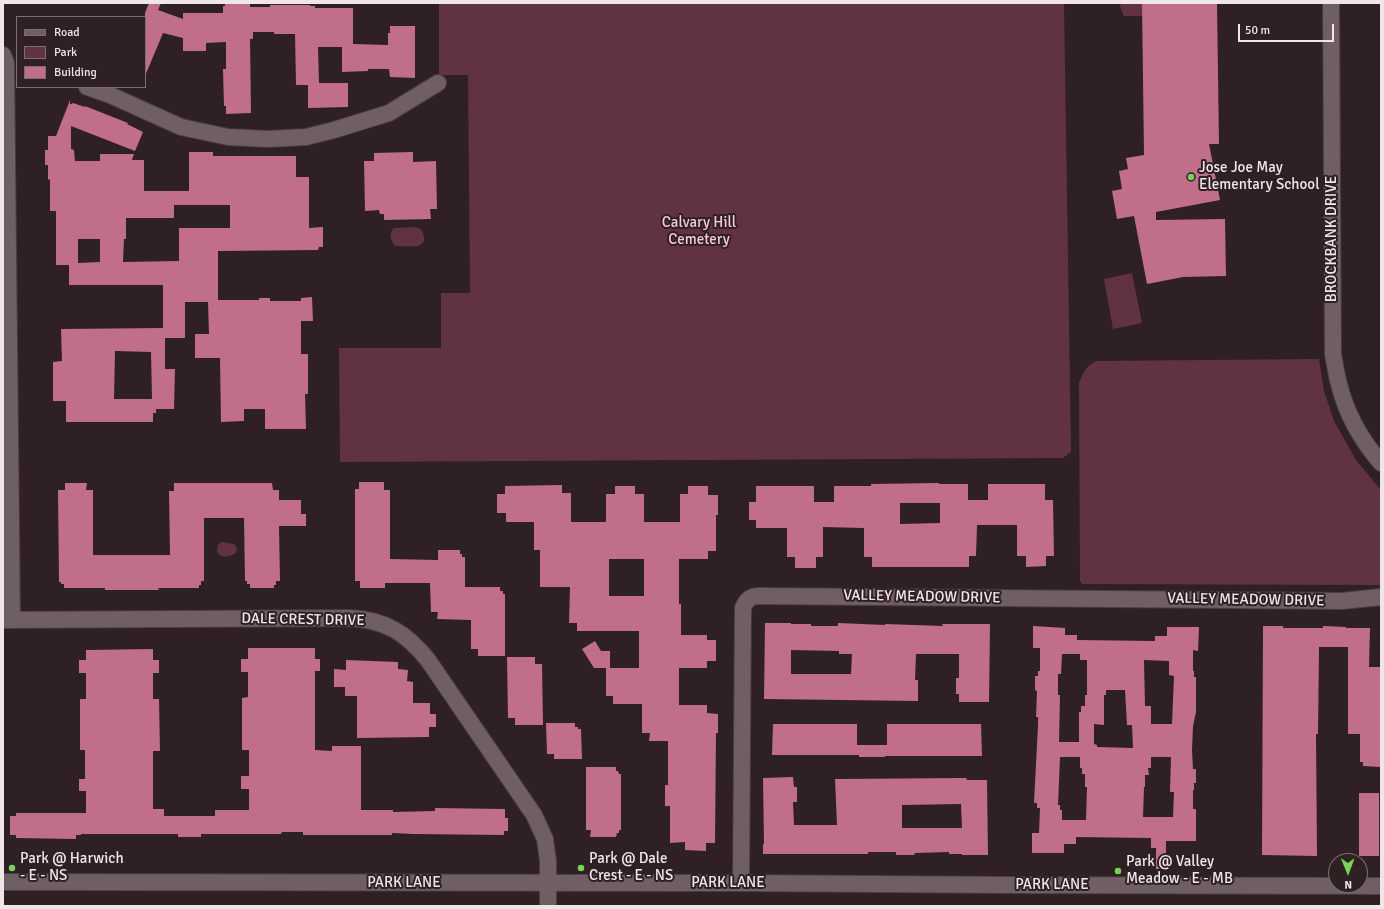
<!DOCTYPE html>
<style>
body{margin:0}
#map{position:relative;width:1384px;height:909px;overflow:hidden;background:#2e2023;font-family:Signika,sans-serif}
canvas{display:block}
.frame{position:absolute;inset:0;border:4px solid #f0e6e8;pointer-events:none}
.legend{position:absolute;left:16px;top:16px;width:130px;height:72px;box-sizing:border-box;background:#2e2023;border:1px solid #7c6f72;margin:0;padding:5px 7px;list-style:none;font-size:12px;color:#f0e6e8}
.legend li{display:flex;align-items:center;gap:8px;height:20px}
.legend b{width:20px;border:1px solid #7c6f72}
.north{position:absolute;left:1328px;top:853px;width:40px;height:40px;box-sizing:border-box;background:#2e2023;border:1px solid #7c6f72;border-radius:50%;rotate:179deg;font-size:11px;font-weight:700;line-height:16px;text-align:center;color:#f0e6e8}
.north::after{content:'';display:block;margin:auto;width:14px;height:18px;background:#78d158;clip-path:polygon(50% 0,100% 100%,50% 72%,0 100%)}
.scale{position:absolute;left:1238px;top:24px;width:96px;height:18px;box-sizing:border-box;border:2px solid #f0e6e8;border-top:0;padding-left:5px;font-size:12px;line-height:14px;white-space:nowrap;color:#f0e6e8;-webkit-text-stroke:3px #2e2023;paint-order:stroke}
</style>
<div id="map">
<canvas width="1384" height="909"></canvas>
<div class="frame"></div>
<ul class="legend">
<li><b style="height:5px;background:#6f5e62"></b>Road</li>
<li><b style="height:11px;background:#613341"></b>Park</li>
<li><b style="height:11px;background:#c16f88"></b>Building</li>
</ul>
<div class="north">N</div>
<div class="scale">50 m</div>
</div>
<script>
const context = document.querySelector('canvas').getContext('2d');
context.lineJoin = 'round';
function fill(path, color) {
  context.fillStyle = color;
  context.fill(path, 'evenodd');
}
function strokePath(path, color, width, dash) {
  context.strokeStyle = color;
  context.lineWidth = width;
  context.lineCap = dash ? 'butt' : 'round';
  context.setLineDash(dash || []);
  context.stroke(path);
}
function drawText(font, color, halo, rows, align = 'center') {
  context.font = font + ' Signika,sans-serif';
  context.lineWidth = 4;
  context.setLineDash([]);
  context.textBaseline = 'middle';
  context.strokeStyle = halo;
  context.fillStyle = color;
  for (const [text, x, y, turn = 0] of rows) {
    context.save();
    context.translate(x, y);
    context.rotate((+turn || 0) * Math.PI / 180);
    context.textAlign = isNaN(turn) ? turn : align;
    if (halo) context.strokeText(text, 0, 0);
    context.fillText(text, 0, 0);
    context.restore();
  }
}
fill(new Path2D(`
 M439 3H1064L1071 452 1063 458 340 462 339 348H441V293H470L468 75H439Z
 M1121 3H1142V16H1124L1120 7Z
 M416 227 421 229C433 251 408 246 395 246 391 240 388 234 394 228Z
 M1132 273 1142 323 1113 329 1104 279Z
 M1319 359 1324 391 1334 421 1356 460 1381 490V585L1082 584 1080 581 1079 383C1083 373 1086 366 1096 361Z
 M223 542 234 544 237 548 236 553C227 559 212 558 219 543Z`), '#613341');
fill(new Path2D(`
 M149 3H161L158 10 183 19V13H223V6H225V3H250V7H270V5H310V6H315V8H353V44L388 45V33H390V26H415V78L390 77 389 69H368V71L342 72V47H318L319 83H348V107L308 108V85H296L295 34H274V32H253V39H250L251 113 226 114V106H224L223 69H226V42L206 43V51H183V38L163 33 145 76V13Z
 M1142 3H1217L1219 144H1209L1220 200 1156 212V220L1225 219 1226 276 1183 277 1147 284 1134 216 1117 219 1112 191 1122 189 1119 171 1128 169 1126 158 1144 155Z
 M70 100V104H72L73 103 85 107V106L128 123 127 124 143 132 135 151 71 126V149L74 150 75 161H100V154H134L132 160H144V191H189V152H213V156H296V177H309V228L323 227V247H319L318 250 218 251V300H259V298H270V301H301V298L312 297 313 321H301V354H308V394H305L306 429H265V409H244V421L221 422 220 358H195V334H209L208 302H185V338H165V369H175L174 409H156V413H153V422H66V401H53V362L62 361 61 329 163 328V285H69V265H56V211H50V179L48 180V165H45V150H48V136H56ZM174 205H230V228H179V261L123 262 124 239H126V218H174ZM78 239H100V262L78 263ZM115 351 151 352 152 399H114Z
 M413 152V162L436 161 437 209H430L431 219 384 220V214H380L379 210 365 211 364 161H374V153Z
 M359 482H384V490H390V559L438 560V550H460V554H462V557H465V587H500V591H503V594H505V656H478V649H471V620L437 619 438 612H431L430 583H385V588H360V581H355V489H359Z
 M65 483H87L86 490H93V555H170L169 491H174V483H272L273 490H279V500H301V514H306V526H279L280 581H276V585H274V588H250V584H247V581H245L244 518H204V581H201V585H199V588H158L159 590H105V588H64V584H61V582H59L58 490H65Z
 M939 483V484H968V500H988V484H1045V500H1053L1054 556H1046V566L1026 567V556H1017V525H977L976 556H969V567H872V557H864V528L823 527V557H816V568H795V557H787V528H756V520H749V502H756V486H814V502H834V486H871V484ZM900 503H940V523L900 524Z
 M562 485V493H571V522H606V494H615V486H635V494H644V522H680V494H688V486H708V495H718V515H716V551H708V559H679V604H681V635H707V640H716V661H707V668H679V705H707V713L718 714V733H716L715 843H706V851L685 850V842L670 843V806H665V785H668V741H649L650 733H642V704H613V696H606V668H594L582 649 595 641 601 651H610V668H639V631H577V623H569L570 587H540V550H534V522H506V513H497V494H505V486ZM609 559H644V596H609Z
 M765 623H791V624H811V626H838V623L885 625V624L943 626 942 624H990L989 702H959V694H956V678H959V654H916L915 680H918V701L764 699ZM791 650 839 651V654H852L851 674H791Z
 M1033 626 1065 628V635H1077V640L1155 641V636H1167V627H1199L1198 651 1193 650V671H1194V677H1196V712L1193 726 1192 750 1193 769H1196V783H1194V790H1193V809H1196V841H1166V869H1156V848H1151V838L1076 837V844H1064V853H1032V833H1039L1040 808H1037V803H1034L1038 725V717H1036L1037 691 1035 690V676H1038V671H1040V648H1033ZM1062 654H1080V660H1087V695H1085V706H1081V712H1079V742H1059L1060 695H1058V674H1061ZM1144 660 1169 661V675L1174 676 1172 724H1151V706H1145ZM1106 690H1125L1127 725H1132L1133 748 1097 747V745L1094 744V724L1104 725V695H1106ZM1060 757H1080V768H1082V774H1085V787H1087L1086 820H1062V810H1060V805H1058ZM1151 757H1171L1170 792H1174L1173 817H1143L1144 787H1145V775H1149L1148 768H1151Z
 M1263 626H1283V628H1323V626L1346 627V628H1370L1369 667H1381L1380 767 1363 766V762H1360V734H1348V647H1319L1318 734H1316L1317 856 1262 855Z
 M248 648H315V659H320V671H315V750L332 751V746H361V810H393V812L435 811V808L505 809V818H508V831H504V835L413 834 392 833V835H303V832H282L281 834H201V837H178V834H81V835H76V839L16 838V835H10V816H16V813H86V791H79V779H85V750H80V699H86V673H79V660H86V650L153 649V660H159V673H153V699H159L160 751H153V809H164V816H215V810H249V789H241V776H249V750H242V698L248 697V672H241V659H248Z
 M507 657H535V664H542L543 725H515V718H508Z
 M346 660 398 662V669L408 670 407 681 413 682V703H430V714H436V727H429V737L357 738V696H345V687H334V669L346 670Z
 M546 723H575V727H578V729H581L582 759H554V754H547Z
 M773 724H857V745H887V724H981L982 756H885V757H859V755H772Z
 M586 767H616V771H618L619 774H621V830H619V833H617L616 837H590L591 830H586Z
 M793 777 794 787H797V802H793L794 825H837L835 779 966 778 967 780H987L988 855H962V854H949V852L915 853 914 855H896V852H868V854H763V844H764L763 778ZM961 804 962 828H902V805Z
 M1359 793H1379V856H1359Z`), '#c16f88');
const minor = new Path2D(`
 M1331 3 1333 354C1335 364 1336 374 1339 384 1346 413 1362 441 1381 463
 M3 55 6 63 12 620
 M87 87 110 95 181 127 228 137 268 139 306 137 334 130 389 113 438 83
 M3 620 350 618C386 620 406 633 428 660L534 815 545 839 548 861V906
 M3 882 741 883 1012 885 1381 886
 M741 883 743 608C746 600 750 596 759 596L1342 601 1381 597`);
strokePath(minor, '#4a3e42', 18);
strokePath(minor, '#6f5e62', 16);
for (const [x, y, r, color] of [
 [1191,177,4,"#78d158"],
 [12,868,4,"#78d158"],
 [581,868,4,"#78d158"],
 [1118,871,4,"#78d158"]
]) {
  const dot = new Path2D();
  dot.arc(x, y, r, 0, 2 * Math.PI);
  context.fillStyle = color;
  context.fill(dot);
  strokePath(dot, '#2e2023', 1.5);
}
drawText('15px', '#f0e6e8', '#2e2023', [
 ["Jose Joe May",1199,168],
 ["Elementary School",1199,185],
 ["Park @ Harwich",20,859],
 ["- E - NS",20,876],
 ["Park @ Dale",589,859],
 ["Crest - E - NS",589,876],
 ["Park @ Valley",1126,862],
 ["Meadow - E - MB",1126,879]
], 'left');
drawText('15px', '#f7c9d5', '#2e2023', [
 ["Calvary Hill",699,223],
 ["Cemetery",699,240]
]);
drawText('15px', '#f0e6e8', '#2e2023', [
 ["BROCKBANK DRIVE",1332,239,-90],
 ["VALLEY MEADOW DRIVE",922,597,1],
 ["VALLEY MEADOW DRIVE",1246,600,1],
 ["DALE CREST DRIVE",303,620,1],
 ["PARK LANE",404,883],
 ["PARK LANE",728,883],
 ["PARK LANE",1052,885]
]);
</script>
